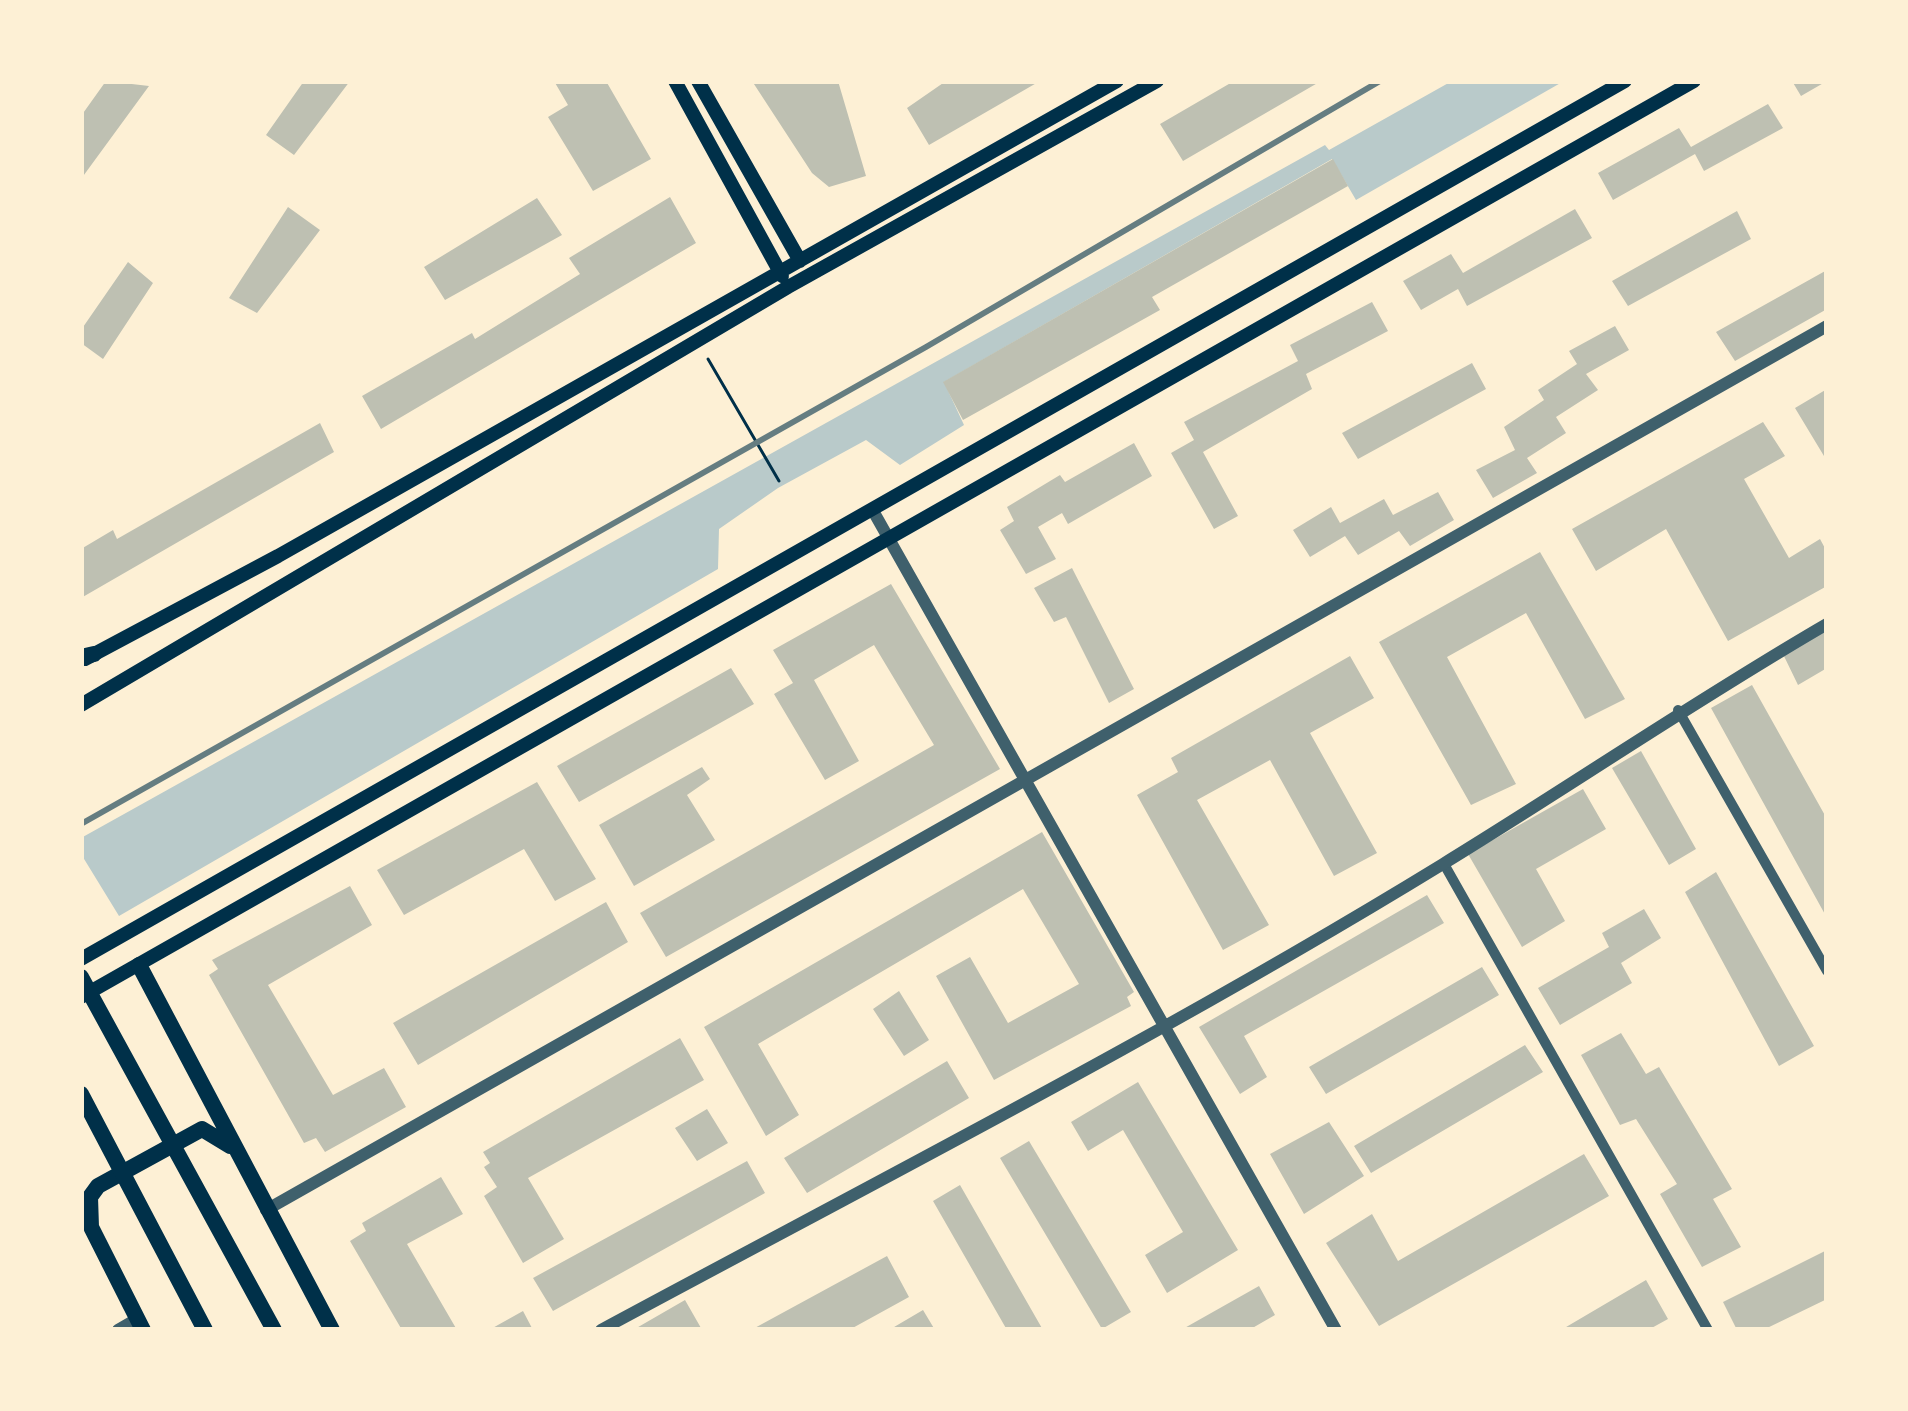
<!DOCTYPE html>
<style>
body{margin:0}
#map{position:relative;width:1908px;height:1411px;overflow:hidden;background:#fdf0d5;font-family:Mulish,sans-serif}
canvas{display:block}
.frame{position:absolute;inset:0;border:84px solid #fdf0d5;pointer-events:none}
</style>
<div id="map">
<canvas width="1908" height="1411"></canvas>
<div class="frame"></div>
</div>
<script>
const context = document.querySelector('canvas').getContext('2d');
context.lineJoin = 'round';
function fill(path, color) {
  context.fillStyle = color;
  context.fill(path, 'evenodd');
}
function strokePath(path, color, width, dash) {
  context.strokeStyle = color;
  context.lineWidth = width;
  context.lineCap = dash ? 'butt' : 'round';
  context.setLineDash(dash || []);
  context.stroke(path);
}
fill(new Path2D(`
 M1452 81H1564L1356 200 1332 159 944 382 964 425 900 465 866 440 778 488 719 529 718 569 119 916 81 854V838L1325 145 1329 150Z`), '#b9caca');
fill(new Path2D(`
 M106 81 149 86 81 179V116Z
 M304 81H350L294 155 266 135Z
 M554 81H606L651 159 593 191 548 117 568 105Z
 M752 81H838L866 176 829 187 812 173Z
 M946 81H1040L929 145 907 108Z
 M1234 81H1321L1183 161 1160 124Z
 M1792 81H1827L1801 96Z
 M1768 104 1783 128 1704 171 1695 154 1613 200 1598 173 1679 128 1691 147Z
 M1333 159 1348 186 1152 297 1160 310 963 420 943 382Z
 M670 197 696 243 381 429 362 396 472 333 475 339 580 274 569 258Z
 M537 198 562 235 445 300 424 267Z
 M288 207 320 230 257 313 229 298Z
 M1575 209 1592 238 1467 306 1458 289 1421 310 1403 281 1451 254 1463 273Z
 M1737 211 1751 239 1628 306 1612 281Z
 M128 262 153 283 103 359 81 343V330Z
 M1827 270V309L1735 361 1716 332Z
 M1372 302 1388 331 1306 374 1312 389 1203 452 1238 516 1214 529 1171 453 1194 440 1184 422 1298 361 1290 345Z
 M1615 326 1629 350 1586 374 1598 390 1556 417 1566 433 1527 458 1537 473 1493 498 1476 470 1515 450 1504 427 1544 400 1538 390 1577 364 1569 351Z
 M1472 363 1486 389 1358 459 1342 433Z
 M1827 389V461L1795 408Z
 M1763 422 1785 456 1744 479 1789 558 1820 539 1827 552V586L1728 641 1666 529 1596 571 1572 529Z
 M320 423 334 452 81 598V549L113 530 117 539Z
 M1134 443 1152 476 1068 524 1062 513 1038 527 1056 559 1026 574 1000 530 1014 521 1007 507 1060 475 1065 482Z
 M1438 492 1454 520 1410 546 1399 531 1358 555 1345 536 1310 557 1293 530 1331 507 1340 523 1384 499 1393 515Z
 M1540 552 1625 699 1585 719 1526 613 1447 657 1516 784 1471 805 1379 642Z
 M1072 568 1134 689 1109 703 1066 617 1054 622 1034 588Z
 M891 584 1000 769 666 957 640 913 934 745 874 645 814 680 859 761 825 780 774 694 793 683 773 650Z
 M1827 628V668L1798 685 1782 652Z
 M1350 656 1374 698 1310 733 1377 853 1334 876 1270 760 1197 800 1269 925 1223 950 1137 795 1178 772 1171 758Z
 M731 668 754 704 579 802 557 766Z
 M1752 685 1827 819V918L1711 708Z
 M1641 751 1696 849 1669 865 1612 768Z
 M702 767 710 779 687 795 715 840 634 886 599 825Z
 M537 782 596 879 555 901 524 849 404 915 377 870Z
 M1583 789 1606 829 1536 869 1565 921 1522 947 1468 854Z
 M1042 832 1134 992 1127 997 1131 1006 994 1080 936 976 970 957 1008 1023 1079 984 1023 889 758 1044 799 1115 766 1136 704 1027Z
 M1716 872 1814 1046 1779 1066 1685 892Z
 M350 886 372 925 268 985 333 1095 384 1068 406 1107 325 1152 316 1138 304 1143 209 975 218 969 212 960Z
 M1427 895 1444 923 1244 1036 1267 1077 1240 1094 1199 1027Z
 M606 902 628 942 418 1065 393 1023Z
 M1644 909 1661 938 1621 963 1632 983 1560 1025 1538 988 1609 947 1602 933Z
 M1482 967 1499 995 1326 1094 1309 1067Z
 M899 991 929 1040 904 1056 873 1009Z
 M1621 1033 1646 1074 1659 1067 1732 1189 1713 1199 1741 1247 1702 1267 1660 1194 1677 1184 1636 1119 1620 1125 1581 1055Z
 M680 1038 704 1080 528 1178 564 1239 523 1263 484 1196 497 1187 484 1167 490 1163 483 1152Z
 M1525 1045 1543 1072 1371 1173 1354 1146Z
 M947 1061 969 1098 807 1193 784 1158Z
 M1138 1082 1238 1250 1167 1293 1145 1255 1183 1232 1123 1130 1088 1151 1071 1122Z
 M707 1109 728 1143 697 1161 675 1128Z
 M1329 1122 1364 1176 1304 1214 1270 1154Z
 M1029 1141 1131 1312 1102 1329 1000 1158Z
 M1584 1154 1609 1196 1379 1326 1326 1243 1372 1214 1398 1261Z
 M747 1161 765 1193 553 1311 533 1278Z
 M441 1177 463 1214 407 1244 457 1330H402L350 1241 366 1231 362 1223Z
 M960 1185 1043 1330H1007L933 1201Z
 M1827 1250V1299L1763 1330H1737L1723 1302Z
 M887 1256 909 1297 849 1330H751Z
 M1646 1280 1668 1319 1648 1330H1561Z
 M1259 1286 1275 1315 1249 1330H1181Z
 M685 1300 701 1328 633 1330Z
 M923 1310 935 1330H889Z
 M523 1311 533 1330H489Z`), '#bec0b2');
strokePath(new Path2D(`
 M708 359 779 481`), '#003049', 3);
strokePath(new Path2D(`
 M1678 710 1827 971
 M1444 864 1708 1330`), '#3f606c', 10);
strokePath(new Path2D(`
 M872 509 1336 1330
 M266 1210 1827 326
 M118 1330 137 1319
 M601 1330C883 1178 1169 1032 1443 864 1572 785 1696 700 1827 624`), '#3f606c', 12);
strokePath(new Path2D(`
 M675 81 782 276
 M698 81 800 261
 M85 659 278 556 1117 81
 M81 705 788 287 1157 81
 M81 959 1625 81
 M81 997 1694 81`), '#003049', 14);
strokePath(new Path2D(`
 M81 657 94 654
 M139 965 332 1330
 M87 1219 143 1330
 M91 1227 90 1197 98 1186 202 1129 230 1146`), '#003049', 16);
strokePath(new Path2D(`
 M81 977 274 1330
 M81 1094 205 1330`), '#003049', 16);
strokePath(new Path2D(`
 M81 824 926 347 1380 81`), '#657d81', 6);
</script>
